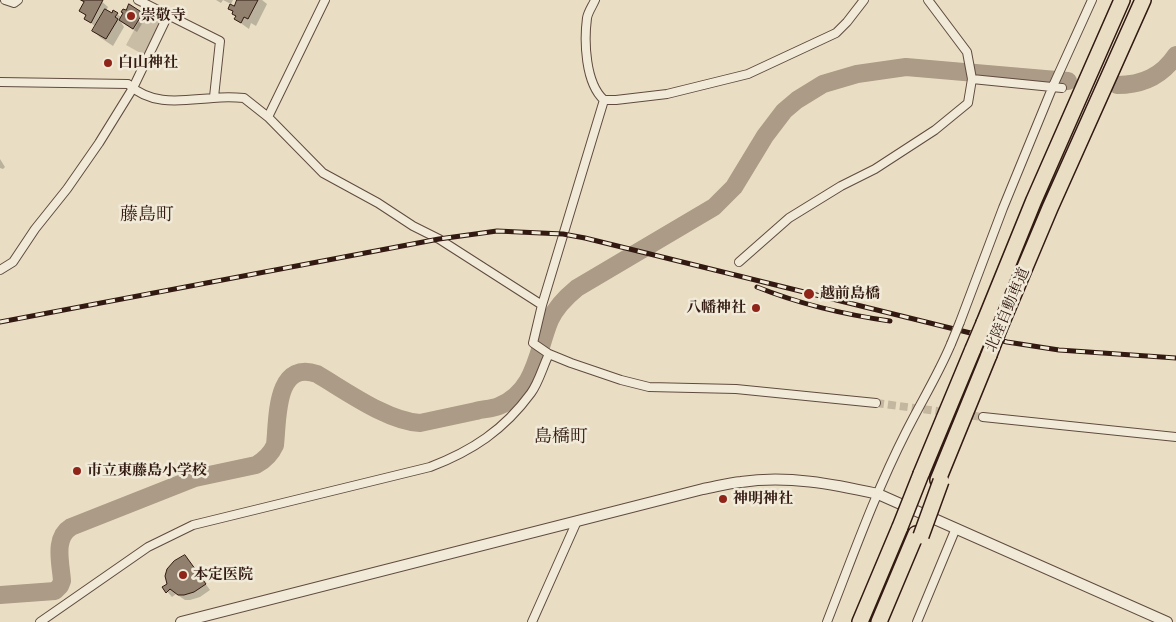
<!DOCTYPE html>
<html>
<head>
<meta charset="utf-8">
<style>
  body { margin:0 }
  canvas { display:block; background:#e9dec3 }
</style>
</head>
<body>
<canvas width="1176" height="622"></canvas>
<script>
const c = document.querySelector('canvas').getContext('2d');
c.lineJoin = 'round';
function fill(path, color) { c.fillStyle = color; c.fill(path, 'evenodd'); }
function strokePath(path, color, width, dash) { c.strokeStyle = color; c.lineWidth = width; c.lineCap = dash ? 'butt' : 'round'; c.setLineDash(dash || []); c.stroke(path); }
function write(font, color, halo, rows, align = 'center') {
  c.font = font + ' "Old Standard TT","Noto Serif JP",serif'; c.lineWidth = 5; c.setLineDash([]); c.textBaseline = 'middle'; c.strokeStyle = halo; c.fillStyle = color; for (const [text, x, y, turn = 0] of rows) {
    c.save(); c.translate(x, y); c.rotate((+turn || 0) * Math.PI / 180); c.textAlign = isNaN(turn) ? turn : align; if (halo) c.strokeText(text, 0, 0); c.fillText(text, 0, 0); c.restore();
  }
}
fill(new Path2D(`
  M144,12L161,21L144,55L126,45Z`), '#cabda5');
fill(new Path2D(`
  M80,0H100L108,7L106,11L112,14H117L122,18L142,14L146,17L137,32L121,22L124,27L113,46L101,38L93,31L96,27L86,19V16L81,11L85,3Z
  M216,0H233L231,4L223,0L221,3Z
  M238,0H262L267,4L256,26L251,23L249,29L235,19L237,17L230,8L234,7Z
  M0,159L5,167L3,169L0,168Z
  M190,562L210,590L200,597L190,600H185L176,594L172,597L164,588Z`), '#0003');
strokePath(new Path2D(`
  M1117,85C1143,85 1162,76 1176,55
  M0,595L55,591L60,586L62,581C61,564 53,538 71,527L195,478L256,465C265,460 271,454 275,445C278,418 275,360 317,374C346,391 387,421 420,423C439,419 457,415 476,411C483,409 492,409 499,406C536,391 537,351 550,320C556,307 566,297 577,288L714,207L734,187L765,136L784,111L797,100L823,84L857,74L906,67L1068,81`), '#ab9b87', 18);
const building = new Path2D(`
  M81,0H103L91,23L84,19L86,15L79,11L84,2Z
  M237,0H258L248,19L244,17L241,23L234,19L236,16L232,14L233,11L228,9L230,4L234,6Z
  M129,4L143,13L133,29L119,20L123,13L121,12L123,9L126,10Z
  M105,9L112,13L113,10L118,13L115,17L118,19L106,39L92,31Z
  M185,555L206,584L194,592L184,595H178L170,589L166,593L162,587L167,584L165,576L167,569L174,561Z`);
fill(building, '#91806e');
strokePath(building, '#321a12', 1);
strokePath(new Path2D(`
  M876,403L983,417`), '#c4b7a0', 8, [8, 4]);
const minor = new Path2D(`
  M5,0L14,3L18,0
  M138,0L220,41L214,97
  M595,0C593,5 588,12 587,18C584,41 585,83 604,100H616L667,94L748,74L836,33L847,22L864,0
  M928,0L967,52L972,79L1062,88
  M0,82L128,84C153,107 183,100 213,98C223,97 234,97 244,98L268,117L323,173L378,203L413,226L439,239L542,305
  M604,100L542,305L533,343L549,354L571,363L621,380L649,387L736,389L876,403
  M268,117L325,0
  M739,262L789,218L841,186L875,169L935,130L968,103L972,79
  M0,270L13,262L35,229L67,189L99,143L133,88L168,15
  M960,322L1003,208L1053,86L1092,0
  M983,417L1176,437
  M40,622L148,547L193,525L430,467C472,451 504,430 531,393C539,382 543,366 549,354
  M532,622L577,521
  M827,622C852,558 875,493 906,432C921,402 938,375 951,344
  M917,622L956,528`);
const tertiary = new Path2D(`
  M181,622L703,489C715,487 728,483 741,482C787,475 833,484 878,494L1167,622`);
const motorway = new Path2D(`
  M984,323L1034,200L1122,0
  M999,329L1050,208L1143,0
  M921,474L973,349
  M938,480L989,355
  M860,622L900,527
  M879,622L916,534`);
strokePath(minor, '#604b3e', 10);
strokePath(tertiary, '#604b3e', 12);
strokePath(motorway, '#321a12', 18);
strokePath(minor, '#f1ead8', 8);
strokePath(tertiary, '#f1ead8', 10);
strokePath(motorway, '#e9dec3', 15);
const rail = new Path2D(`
  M757,287C797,303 847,315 890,321
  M0,322L439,239L497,231L563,234L585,238L1007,342L1059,350L1176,358`);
strokePath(rail, '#321a12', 5);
strokePath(rail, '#f1ead8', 3, [9]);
const minorBridge = new Path2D(`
  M951,344L960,322`);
const motorwayBridge = new Path2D(`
  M973,349L984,323
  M989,355L999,329
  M900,527L921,474
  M921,536L941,481`);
strokePath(minorBridge, '#604b3e', 10, []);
strokePath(motorwayBridge, '#321a12', 18, []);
strokePath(minorBridge, '#f1ead8', 8);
strokePath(motorwayBridge, '#e9dec3', 15);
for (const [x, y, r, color] of [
  [131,16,5,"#8f2418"],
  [108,63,5,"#8f2418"],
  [809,294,6,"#8f2418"],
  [756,308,5,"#8f2418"],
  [77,471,5,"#8f2418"],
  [723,499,5,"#8f2418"],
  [183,575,5,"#8f2418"]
]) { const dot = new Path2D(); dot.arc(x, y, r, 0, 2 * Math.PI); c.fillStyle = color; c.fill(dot); strokePath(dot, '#f1ead8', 2); }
write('bold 15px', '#321a12', '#f1ead8', [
  ["崇敬寺",141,16],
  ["白山神社",118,63],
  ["越前島橋",820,294],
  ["八幡神社",746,308,"right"],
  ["市立東藤島小学校",87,471],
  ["神明神社",733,499],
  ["本定医院",193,575]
], 'left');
write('15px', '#321a12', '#f1ead8', [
  ["北陸自動車道",1008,310,-67]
]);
write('18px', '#321a12', '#f1ead8', [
  ["藤島町",147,215],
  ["島橋町",561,437]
]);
</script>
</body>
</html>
